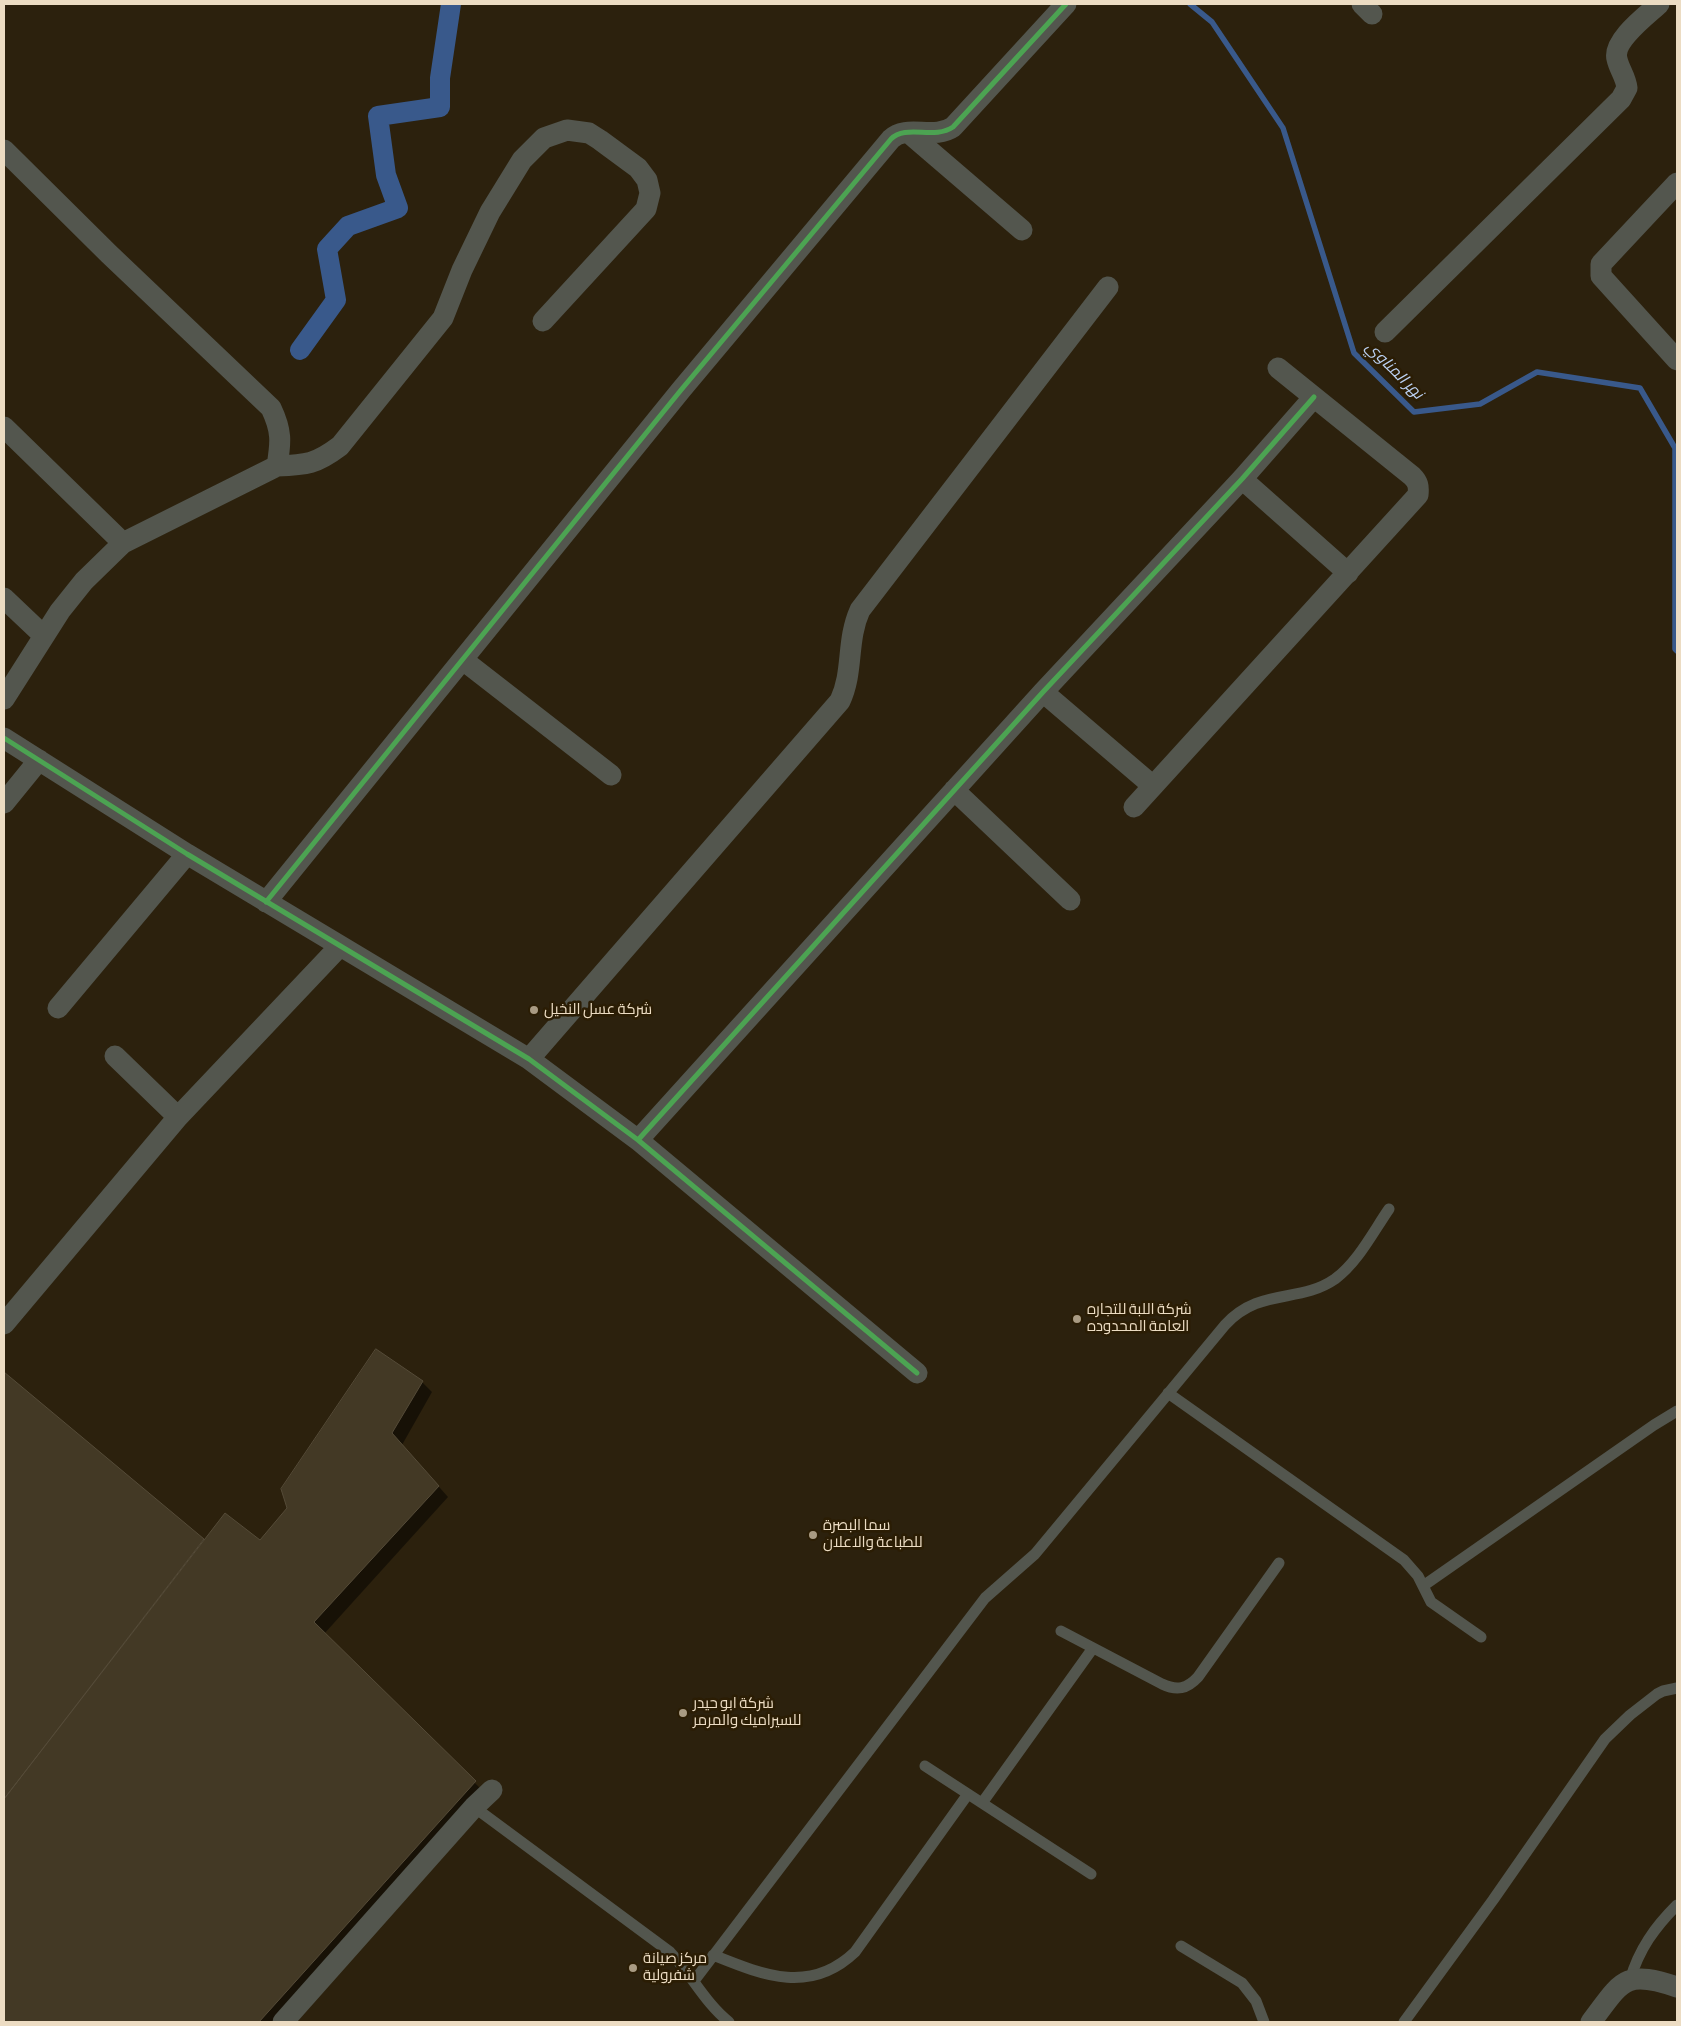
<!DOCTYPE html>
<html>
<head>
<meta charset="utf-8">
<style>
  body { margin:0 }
  #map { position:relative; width:1681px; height:2026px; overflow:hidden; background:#2c210d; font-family:"Sofia Sans Condensed",sans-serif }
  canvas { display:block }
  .frame { position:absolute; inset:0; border:5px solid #ecdcc3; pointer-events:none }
</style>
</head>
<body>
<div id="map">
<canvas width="1681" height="2026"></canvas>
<div class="frame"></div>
</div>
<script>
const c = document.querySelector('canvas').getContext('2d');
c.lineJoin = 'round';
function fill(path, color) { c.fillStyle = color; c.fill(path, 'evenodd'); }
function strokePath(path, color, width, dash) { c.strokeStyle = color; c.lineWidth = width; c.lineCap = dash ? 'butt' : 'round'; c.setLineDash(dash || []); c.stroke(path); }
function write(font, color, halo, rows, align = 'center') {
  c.font = font + ' "Sofia Sans Condensed",Cairo,sans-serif'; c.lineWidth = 5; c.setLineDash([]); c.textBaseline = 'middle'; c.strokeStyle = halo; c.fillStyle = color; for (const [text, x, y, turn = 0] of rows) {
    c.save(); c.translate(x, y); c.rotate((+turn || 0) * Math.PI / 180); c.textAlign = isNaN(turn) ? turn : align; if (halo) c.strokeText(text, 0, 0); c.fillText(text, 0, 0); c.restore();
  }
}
fill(new Path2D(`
  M4,1373L205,1541L260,1542L422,1382L432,1392L402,1445L448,1497L324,1634L485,1793L278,2022H4Z`), '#0007');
strokePath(new Path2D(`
  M1190,4L1212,22L1283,128L1354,353L1414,412L1480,404L1537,372L1640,388L1675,448V649L1677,651`), '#39598b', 5.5);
strokePath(new Path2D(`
  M300,350L336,300L327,249L348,226L398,208L386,175L378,116L440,107V78L451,4`), '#39598b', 20);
const building = new Path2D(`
  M376,1349L423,1381L392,1433L439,1486L314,1622L476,1781L259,2022H4V1799L225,1513L260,1540L287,1508L281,1489Z
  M4,1372L204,1539L4,1799Z`);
fill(building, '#433925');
strokePath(building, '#554b38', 1);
strokePath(new Path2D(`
  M1168,1393L1404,1560L1418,1576L1431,1602L1481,1637
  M1423,1586L1654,1425L1677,1411
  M1061,1631L1162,1684C1177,1691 1187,1689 1198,1677L1279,1563
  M925,1766L1091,1874
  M982,1803L1093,1648
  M474,1807L670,1952C691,1974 705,2003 729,2022
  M1181,1946L1242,1983L1256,2001L1264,2022
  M713,1955C763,1975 810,1995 855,1952L968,1794
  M1630,1980C1639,1949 1655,1927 1677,1905
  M694,1981L985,1598L1035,1554L1225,1325C1260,1287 1299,1304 1335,1279C1358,1262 1373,1232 1389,1209
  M1404,2022L1493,1900L1605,1739L1630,1715L1657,1694L1663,1691L1677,1688`), '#53564e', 11);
strokePath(new Path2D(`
  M1362,4L1372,14
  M909,133L1022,230
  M4,150L109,254L271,408C282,431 281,442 277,466L123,543L84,581L60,611L4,699
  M1677,183L1601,264V276L1677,360
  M1385,332L1621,99L1627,88C1626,77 1619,69 1617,59C1612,41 1647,15 1659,4
  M4,427L123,543
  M277,466C307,465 316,464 340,446L443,318L462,270L490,212L522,160L544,138L567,130L589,133L600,140L638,168L647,180L650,193L646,209L543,321
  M1242,479L1348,573
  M4,598L44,636
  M463,660L611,775
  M1043,692L1153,786
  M4,738L187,854L529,1059L638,1140L917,1373
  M954,790L1070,900
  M4,803L39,760
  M1134,807L1418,495C1419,486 1418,482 1412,476L1278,368
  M266,902L681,390L891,139C906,124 934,140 953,127L1066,4
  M58,1008L187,854
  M115,1056L178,1117
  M529,1059L840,701C854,671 846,641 860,610L1108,287
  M638,1140L1043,692L1242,479L1314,397
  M4,1324L178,1117L340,946
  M283,2022L474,1807L492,1790
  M1591,2022C1622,1981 1624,1969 1677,1987`), '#53564e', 21);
strokePath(new Path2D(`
  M4,738L187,854L529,1059L638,1140L917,1373
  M266,902L681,390L891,139C906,124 934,140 953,127L1066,4
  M638,1140L1043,692L1242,479L1314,397`), '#4ca352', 5);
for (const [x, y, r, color] of [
  [534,1010,5,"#a99b83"],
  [1077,1319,5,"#a99b83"],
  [813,1535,5,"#a99b83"],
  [683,1713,5,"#a99b83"],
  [633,1968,5,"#a99b83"]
]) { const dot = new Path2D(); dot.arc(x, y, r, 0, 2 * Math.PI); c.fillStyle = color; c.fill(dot); strokePath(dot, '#2b1d04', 2); }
write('15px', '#ecdcc3', '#2b1d04', [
  ["شركة عسل النخيل",544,1010],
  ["شركة اللبة للتجاره",1087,1310],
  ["العامة المحدوده",1087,1327],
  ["سما البصرة",823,1526],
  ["للطباعة والاعلان",823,1543],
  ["شركة ابو حيدر",693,1704],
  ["للسيراميك والمرمر",693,1721],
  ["مركز صيانة",643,1959],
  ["شفرولية",643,1976]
], 'left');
write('italic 16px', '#bad0f2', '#2b1d04', [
  ["نهر المناوي",1394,371,45]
]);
</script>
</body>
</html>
